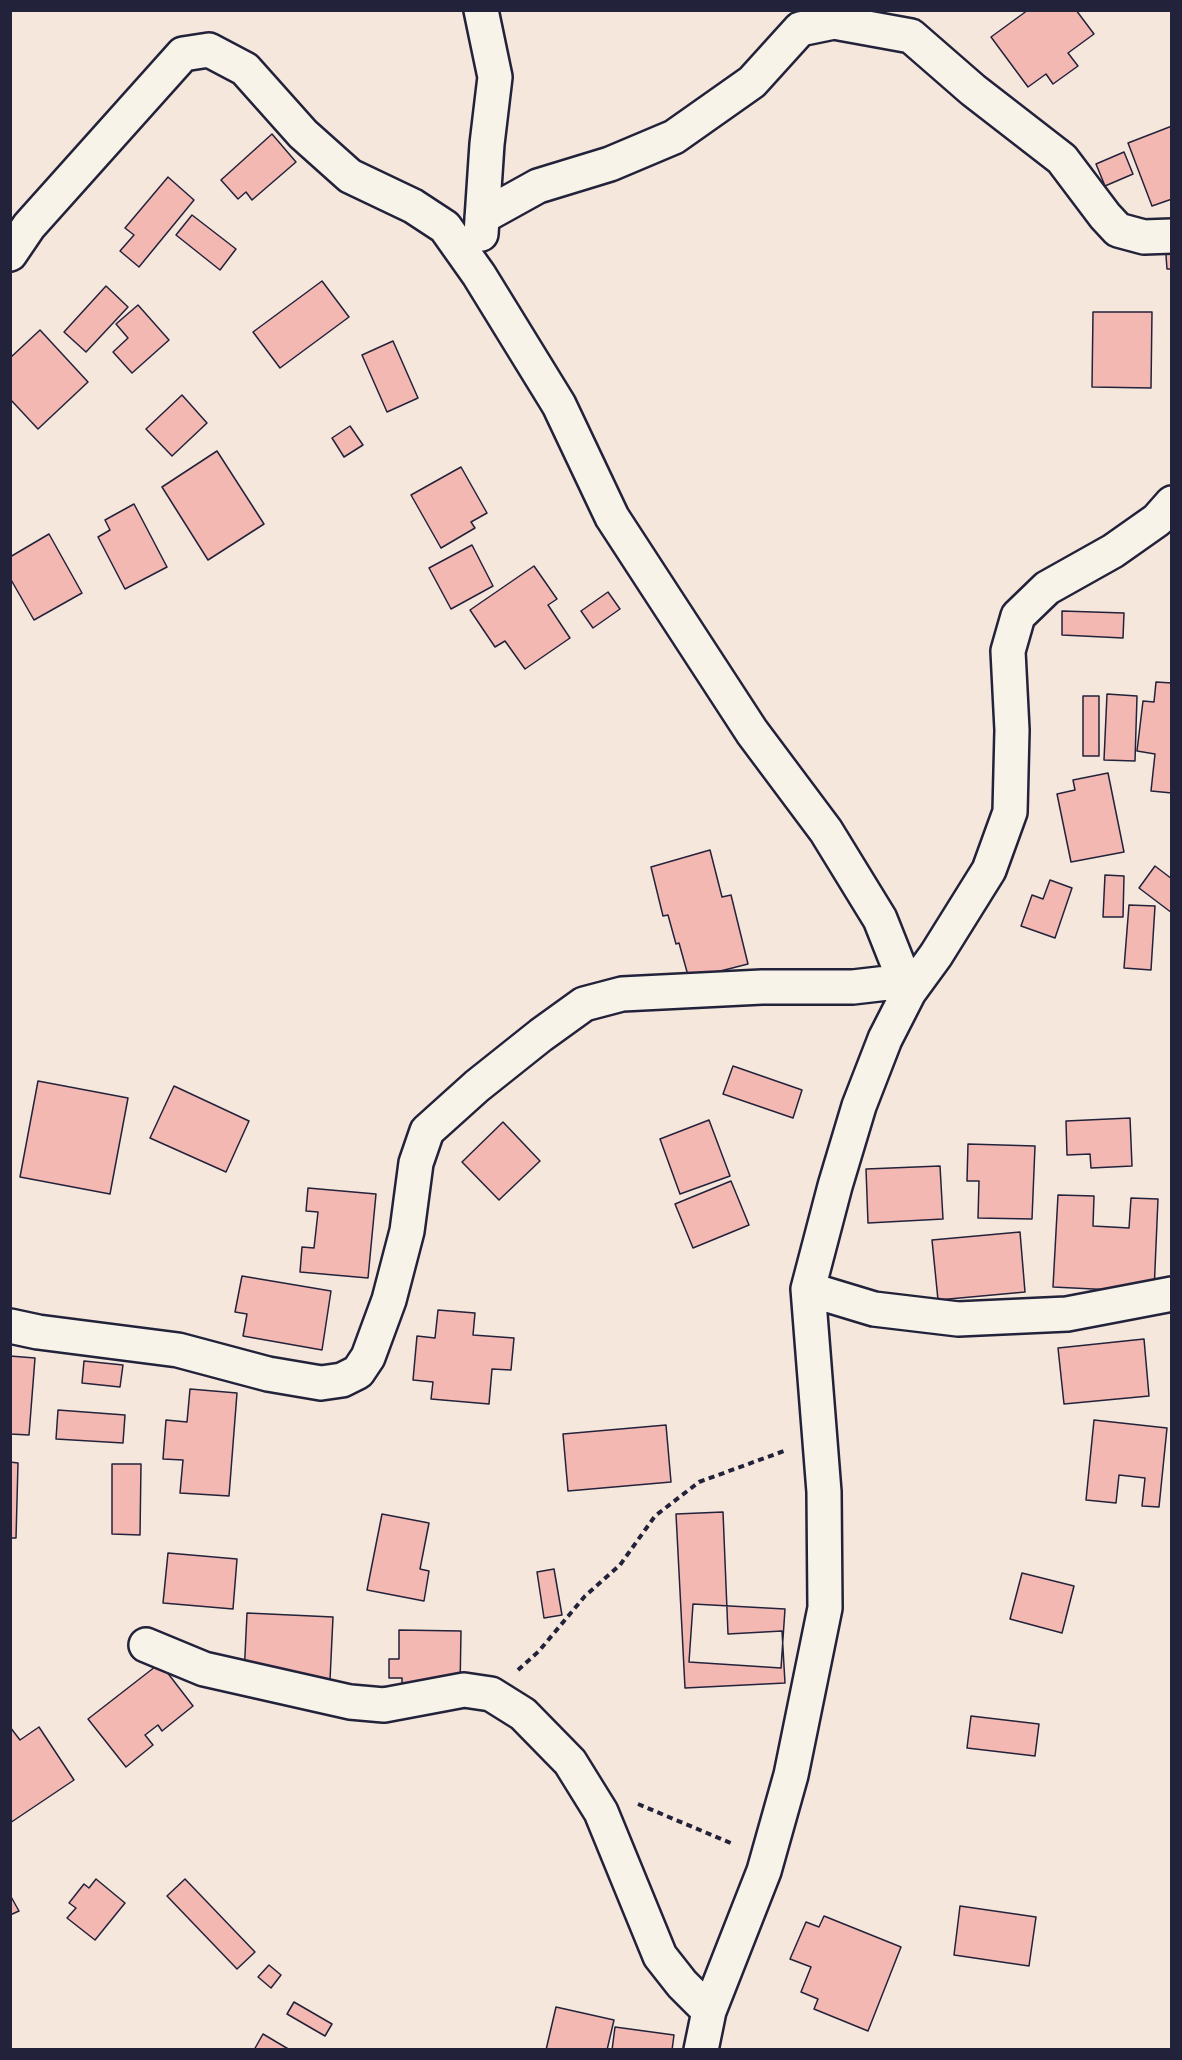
<!DOCTYPE html>
<html>
<head>
<meta charset="utf-8">
<style>
  body { margin:0 }
  #map { position:relative; width:1182px; height:2060px; overflow:hidden; background:#f6e7dd; font-family:Mali,sans-serif }
  canvas { display:block }
  .frame { position:absolute; inset:0; border:12px solid #22223b; pointer-events:none }
</style>
</head>
<body>
<div id="map">
<canvas width="1182" height="2060"></canvas>
<div class="frame"></div>
</div>
<script>
const c = document.querySelector('canvas').getContext('2d');
c.lineJoin = 'round';
function fill(path, color) { c.fillStyle = color; c.fill(path, 'evenodd'); }
function strokePath(path, color, width, dash) { c.strokeStyle = color; c.lineWidth = width; c.lineCap = dash ? 'butt' : 'round'; c.setLineDash(dash || []); c.stroke(path); }
const building = new Path2D(`
  M1028,10H1076L1094,34L1068,53L1078,66L1053,84L1046,74L1028,87L991,37Z
  M1172,126V199L1152,206L1128,143Z
  M272,134L296,162L252,200L246,192L238,199L221,180Z
  M1124,152L1133,174L1105,186L1096,164Z
  M168,177L194,200L139,267L120,251L134,235L125,228Z
  M192,215L236,249L220,270L176,235Z
  M1165,242H1172V278L1171,269H1167Z
  M322,281L349,317L280,368L253,332Z
  M106,286L128,307L86,352L64,332Z
  M138,305L169,340L132,373L113,352L128,338L116,324Z
  M1093,312H1152L1151,388L1092,387Z
  M40,330L88,382L38,429L10,399V358Z
  M393,341L418,398L387,412L362,355Z
  M182,395L207,423L172,456L146,429Z
  M350,426L363,445L344,457L332,438Z
  M217,451L264,524L208,560L162,487Z
  M461,467L487,513L471,522L475,528L441,548L411,495Z
  M134,504L167,567L125,589L98,537L110,530L105,520Z
  M49,534L82,593L34,620L10,578V557Z
  M472,545L493,586L451,609L429,568Z
  M534,566L557,599L548,605L570,638L525,669L505,641L495,647L470,610Z
  M608,592L620,609L593,628L581,611Z
  M1062,611L1124,613L1123,638L1062,635Z
  M1156,682L1172,683V793L1151,791L1155,754L1137,751L1143,701L1154,702Z
  M1107,694L1137,696L1135,761L1104,760Z
  M1083,696H1099V756H1083Z
  M1108,773L1124,852L1071,862L1057,794L1075,790L1073,780Z
  M710,850L722,897L731,895L748,964L689,979L679,943L676,944L668,915L663,916L651,867Z
  M1155,866L1172,879V913L1139,888Z
  M1105,875L1124,876L1123,917H1103Z
  M1050,880L1072,888L1055,938L1021,926L1032,895L1043,899Z
  M1129,905L1155,906L1151,970L1124,968Z
  M733,1066L802,1090L793,1118L723,1094Z
  M38,1081L128,1098L110,1194L20,1177Z
  M174,1086L249,1121L226,1172L150,1138Z
  M1130,1118L1132,1166L1091,1168L1090,1154L1067,1155L1066,1121Z
  M709,1120L730,1176L680,1194L660,1139Z
  M503,1122L540,1161L499,1200L462,1162Z
  M968,1144L1035,1146L1032,1219L978,1218L979,1181H967Z
  M940,1166L943,1219L868,1223L866,1169Z
  M731,1181L749,1225L693,1248L675,1204Z
  M308,1188L376,1194L368,1278L300,1272L302,1247L314,1248L318,1212L306,1211Z
  M1058,1195L1094,1196L1093,1226L1129,1228L1131,1198L1158,1199L1154,1292L1053,1287Z
  M1020,1232L1025,1292L938,1300L932,1240Z
  M242,1276L331,1291L322,1350L243,1336L247,1314L235,1312Z
  M438,1310L475,1313L473,1335L514,1338L511,1370L492,1369L489,1404L431,1399L433,1382L413,1380L417,1336L435,1338Z
  M1144,1339L1149,1396L1064,1404L1058,1348Z
  M10,1356L35,1358L29,1435L10,1434Z
  M84,1361L123,1365L120,1387L82,1383Z
  M190,1389L237,1393L229,1496L180,1493L183,1460L163,1459L166,1420L187,1422Z
  M58,1410L125,1415L123,1443L56,1439Z
  M1094,1420L1167,1428L1159,1507L1142,1506L1145,1478L1119,1475L1116,1503L1086,1500Z
  M666,1425L671,1482L568,1491L563,1434Z
  M10,1462L18,1463L16,1538H10Z
  M112,1464H141L140,1535L112,1534Z
  M723,1512L728,1634L782,1631L785,1683L685,1688L676,1514Z
  M382,1514L429,1523L420,1569L429,1571L424,1601L367,1590Z
  M168,1553L237,1559L233,1609L163,1603Z
  M554,1569L562,1615L544,1618L537,1572Z
  M1022,1573L1074,1586L1062,1633L1010,1619Z
  M693,1604L785,1609L781,1668L689,1662Z
  M247,1613L333,1617L330,1680L244,1676Z
  M399,1630L461,1631L460,1689L402,1688V1678H389V1659H399Z
  M160,1663L193,1706L162,1731L158,1725L145,1735L153,1745L126,1767L88,1719Z
  M971,1716L1039,1724L1035,1756L967,1748Z
  M10,1727L20,1740L39,1727L74,1780L10,1823Z
  M96,1879L125,1903L95,1940L67,1918L76,1908L69,1903L84,1884L89,1888Z
  M185,1879L255,1952L237,1969L167,1896Z
  M10,1895L19,1911L10,1915Z
  M960,1906L1036,1917L1029,1966L954,1955Z
  M824,1916L901,1947L868,2031L814,2009L818,1999L801,1992L811,1967L790,1959L806,1922L819,1927Z
  M269,1965L281,1975L271,1988L258,1977Z
  M294,2002L332,2024L325,2036L287,2014Z
  M556,2007L614,2020L607,2050H546Z
  M615,2027L674,2035L672,2050H612Z
  M263,2034L290,2050H254Z`);
fill(building, '#f4b8b3');
strokePath(building, '#22223b', 1.5);
const minor = new Path2D(`
  M481,10L495,77L487,144L481,234
  M482,217L538,186L610,164L674,137L752,82L800,29L834,22L911,36L973,90L1062,159L1105,216L1118,230L1144,237L1172,236
  M10,254L29,226L183,54L209,50L245,69L303,134L350,176L413,206L445,227L479,275L559,405L612,517L752,732L826,831L880,919L909,992
  M808,1289L874,1309L958,1319L1067,1314L1172,1294
  M10,1326L38,1332L178,1350L268,1374L321,1383L342,1380L358,1372L368,1357L389,1300L407,1231L416,1163L427,1131L477,1086L541,1035L584,1004L622,994L762,987H853L905,981
  M146,1645L204,1669L350,1702L384,1705L464,1690L491,1694L523,1714L570,1762L601,1812L660,1956L682,1984L709,2011
  M701,2050L709,2011L764,1871L791,1775L825,1608L824,1492L808,1289L835,1186L859,1106L885,1039L909,992L936,955L989,870L1010,812L1012,730L1008,651L1018,616L1047,588L1113,551L1157,520L1172,503`);
strokePath(minor, '#22223b', 38);
strokePath(new Path2D(`
  M518,1670L539,1651L585,1596L620,1565L655,1516L699,1482L784,1451
  M638,1804L733,1844`), '#22223b', 4, [6, 4.5]);
strokePath(minor, '#f7f3e8', 33);
</script>
</body>
</html>
